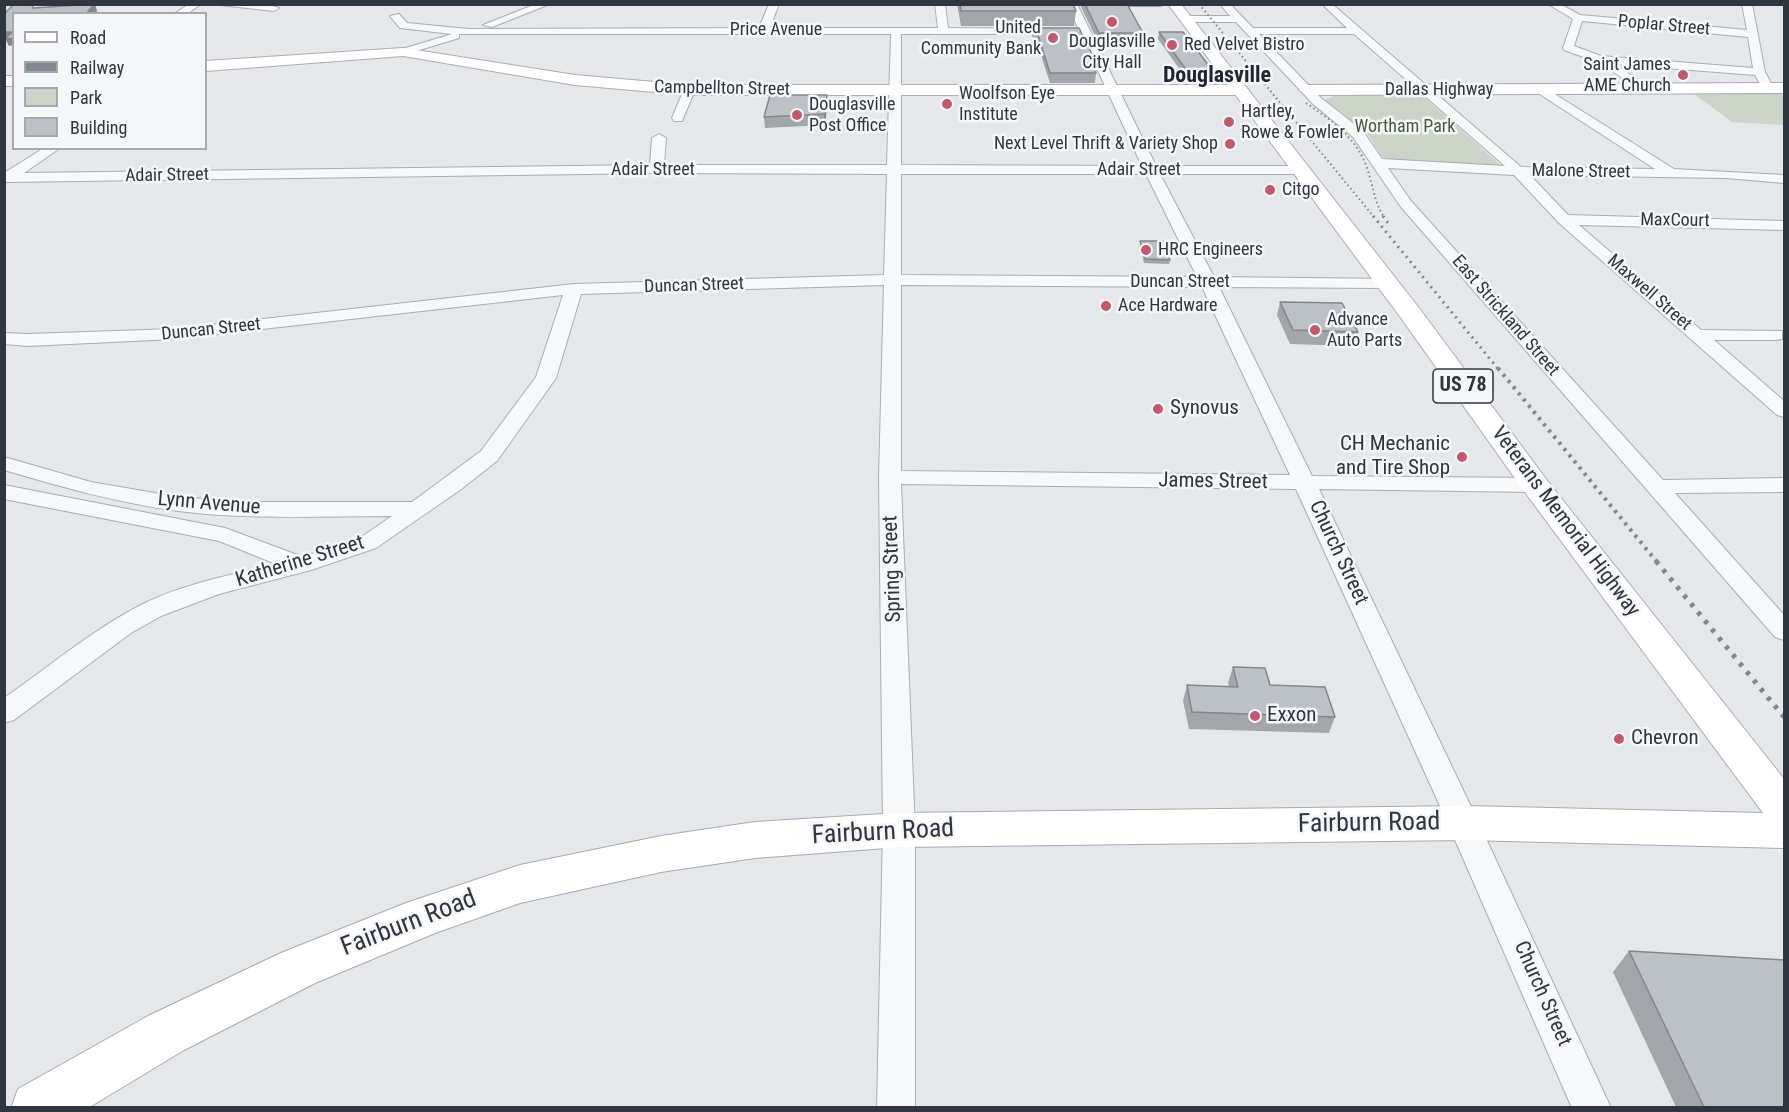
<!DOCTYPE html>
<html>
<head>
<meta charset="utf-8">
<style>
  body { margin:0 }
  #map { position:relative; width:1789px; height:1112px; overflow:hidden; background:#e5e7eb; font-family:"Roboto Condensed",sans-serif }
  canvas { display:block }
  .frame { position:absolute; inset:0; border:6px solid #2e3641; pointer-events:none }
  .legend { position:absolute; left:12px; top:12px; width:195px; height:138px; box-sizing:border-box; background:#f4f6f8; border:2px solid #a5a9af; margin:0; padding:8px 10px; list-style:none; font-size:18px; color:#2e3641 }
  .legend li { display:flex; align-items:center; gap:12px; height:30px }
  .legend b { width:30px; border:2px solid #a5a9af }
</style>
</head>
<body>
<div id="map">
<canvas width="1789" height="1112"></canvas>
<div class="frame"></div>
<ul class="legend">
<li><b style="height:8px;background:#fff"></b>Road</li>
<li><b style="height:8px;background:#808893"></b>Railway</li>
<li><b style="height:16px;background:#cbd4c7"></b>Park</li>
<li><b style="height:16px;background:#bcc1c7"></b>Building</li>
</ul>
</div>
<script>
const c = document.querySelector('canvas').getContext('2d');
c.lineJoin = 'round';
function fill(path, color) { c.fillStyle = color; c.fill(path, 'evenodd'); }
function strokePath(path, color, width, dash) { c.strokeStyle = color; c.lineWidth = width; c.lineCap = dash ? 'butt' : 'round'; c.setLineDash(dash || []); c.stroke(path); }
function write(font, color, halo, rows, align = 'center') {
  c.font = font + ' "Roboto Condensed",sans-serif'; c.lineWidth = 5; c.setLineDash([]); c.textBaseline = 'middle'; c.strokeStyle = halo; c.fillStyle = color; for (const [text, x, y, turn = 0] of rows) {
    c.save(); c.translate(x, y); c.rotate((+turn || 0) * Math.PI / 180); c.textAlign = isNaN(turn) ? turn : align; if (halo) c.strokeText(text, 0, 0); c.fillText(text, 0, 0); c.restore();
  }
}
fill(new Path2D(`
  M1418,92L1505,169L1393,160L1382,157L1367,133L1325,100L1336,95Z
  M1694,94H1784V125L1732,122Z`), '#cbd4c7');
const street = new Path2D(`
  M189,4H201L187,14H174Z
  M211,4H265L279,8L274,11Z
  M536,4H550L492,27L483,25Z
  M769,4H779L770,28H938L935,4H945L948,28L1069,29V33L1065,34H901V165L1142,166L1067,4H1077L1156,166H1302L1309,170L1302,174H1160L1214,277L1393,279L1395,283L1393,287L1387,288L1219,287L1312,476L1535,478L1543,480L1546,485L1543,490L1535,492L1319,489L1476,817L1611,1108H1572L1445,817L1296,489L901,484L915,830V1108H877L883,830L879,477L884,285L581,294L556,378L497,461L460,490L376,548L311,570L219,594L161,616L131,633L14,720L4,723V698C49,667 92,630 141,605C182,584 231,575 276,564L219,541L4,499V485L225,528L303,557L360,538L392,516C321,516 248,520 178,511C118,503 62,487 4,470V457L91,482L178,497L248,502H412L481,451L536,377L563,295L174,339L28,346L4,344V333L28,334L174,329L574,284L884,275L887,174L657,173L7,182H4V173L44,148H60L24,173L650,165L652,138L659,134L666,138L664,165H887L891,34H459V38L403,55L398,52L399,50L452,34L400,28L390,16L399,14L407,23L468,29L759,28ZM901,174H1146L1197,277L901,275ZM901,285L1202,287L1290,475L901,471Z
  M1220,4H1230L1253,28H1347L1322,4H1332L1521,167L1655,169L1538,93L1536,90L1542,86L1674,169L1784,175V183L1726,178L1530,175L1568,215L1784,221V230L1579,225L1701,330L1782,331V339L1776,340H1714L1784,401V417L1777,415L1559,223L1514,175L1388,168L1411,201L1663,480L1784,478V492L1675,493L1784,615V640L1775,637L1401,207L1353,137L1313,104L1236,22H1185L1180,19L1185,16H1230ZM1259,34H1354L1505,166L1382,159L1363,131L1321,98Z
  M1548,4H1560L1580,15L1747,30L1742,4H1752L1765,72L1772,85L1762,87L1755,75L1614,64L1649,87L1639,89L1598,62L1564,50L1563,48L1573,19ZM1582,21L1748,37L1753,68L1601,56L1574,46Z
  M685,87L695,90L682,121H674L672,118Z`);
const secondary = new Path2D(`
  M403,48L575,75L689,85H1241L1249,90L1241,95H689L575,85L403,56L206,71V61Z
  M4,76H14V86H4Z`);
const primary = new Path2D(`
  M1168,4H1181L1419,308L1546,479L1784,779V848L1466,840L899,847L755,858L661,872L520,903L435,933L315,983L184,1050L88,1108H11L18,1089L148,1016L281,953L406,903L520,865L661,836L755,822L899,813L1466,806L1763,813L1524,491L1401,318Z
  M1784,83V93L1307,95L1299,90L1307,85Z`);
strokePath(street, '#aaaeb5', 2);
strokePath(secondary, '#aaaeb5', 2);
strokePath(primary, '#a5acb5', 2);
fill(street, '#f7f8f9');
fill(secondary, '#fff');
fill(primary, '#fff');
strokePath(new Path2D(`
  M1199,4L1374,217
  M1306,103C1331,120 1357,138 1367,168C1373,185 1374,202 1384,217`), '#808893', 2, [1.5, 3]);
strokePath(new Path2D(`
  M1373,216L1499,370
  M1383,216L1388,223`), '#808893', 3, [2, 4.5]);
strokePath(new Path2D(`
  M1498,368L1657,562`), '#808893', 4, [3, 5]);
strokePath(new Path2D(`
  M1656,561L1784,717`), '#808893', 5, [4, 7]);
fill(new Path2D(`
  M957,4H1073L1076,11L1074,26H961Z
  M1081,4H1162V7H1128L1143,33L1142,41L1098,42L1081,7Z
  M1032,28L1093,56L1092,63L1096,73L1095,83H1050L1036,40L1032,36Z
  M1159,32L1213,71L1212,78H1186L1158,39Z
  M827,105L825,125L765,128L764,117Z
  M1140,241L1170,260L1169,264L1144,263L1140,245Z
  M1280,302L1358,332L1354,346L1290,344L1277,315Z
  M1233,667L1335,717L1329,733L1189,729L1183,701L1187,685L1229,687L1228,683Z
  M1629,951L1785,1107H1676L1613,972Z`), '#a2a6ab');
fill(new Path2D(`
  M95,4L97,11L95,14H86Z
  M4,32H13L14,45L9,46L6,40H4Z
  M827,95V105L825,125L824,114Z`), '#84878b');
const building = new Path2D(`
  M14,4H32L33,8L94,4L86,14H14V38L5,39L13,32H4V14Z
  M960,4H1073L1076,11H961Z
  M1085,4H1127L1143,33H1099Z
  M1032,28H1079L1093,56H1089L1096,73H1050L1037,32Z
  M1159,32H1183L1213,71H1187Z
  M770,95H827L824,114L764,117Z
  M1140,241H1164L1170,260L1145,259Z
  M1280,302L1342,303L1358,332L1293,330Z
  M1233,667L1265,668L1270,685L1325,687L1335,717L1192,712L1187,685L1238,687Z
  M1629,951L1785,960V1107H1704Z`);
fill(building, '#bcc1c7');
strokePath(building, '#84878b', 1.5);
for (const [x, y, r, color] of [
  [1112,22,6,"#c05a6e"],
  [1053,38,6,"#c05a6e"],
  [1172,45,6,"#c05a6e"],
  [1683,75,6,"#c05a6e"],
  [947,104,6,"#c05a6e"],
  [797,115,6,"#c05a6e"],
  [1229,122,6,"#c05a6e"],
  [1230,144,6,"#c05a6e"],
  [1270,190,6,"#c05a6e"],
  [1146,250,6,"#c05a6e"],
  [1106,306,6,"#c05a6e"],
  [1315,330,6,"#c05a6e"],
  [1158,409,6,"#c05a6e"],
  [1462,457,6,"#c05a6e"],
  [1255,716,6,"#c05a6e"],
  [1619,739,6,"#c05a6e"]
]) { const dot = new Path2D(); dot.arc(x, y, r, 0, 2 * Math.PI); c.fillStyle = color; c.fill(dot); strokePath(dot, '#f4f6f8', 2); }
write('18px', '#2e3641', '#f4f6f8', [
  ["Poplar Street",1664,26,5],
  ["Price Avenue",776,30],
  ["Campbellton Street",722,89,1],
  ["Dallas Highway",1439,90],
  ["Adair Street",653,170],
  ["Adair Street",1139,170],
  ["Malone Street",1581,172,1],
  ["Adair Street",167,176,-1],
  ["MaxCourt",1675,221,1],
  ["Duncan Street",1180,282],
  ["Duncan Street",694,286,-2],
  ["Maxwell Street",1649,293,41],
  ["East Strickland Street",1505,316,49],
  ["Duncan Street",211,330,-6]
]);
write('18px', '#2e3641', '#f4f6f8', [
  ["United",1041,28,"right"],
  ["Community Bank",1041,49,"right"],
  ["Douglasville",1112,42,"center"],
  ["City Hall",1112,63,"center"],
  ["Red Velvet Bistro",1184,45],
  ["Saint James",1671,65,"right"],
  ["AME Church",1671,86,"right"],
  ["Woolfson Eye",959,94],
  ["Institute",959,115],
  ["Douglasville",809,105],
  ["Post Office",809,126],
  ["Hartley,",1241,112],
  ["Rowe & Fowler",1241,133],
  ["Next Level Thrift & Variety Shop",1218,144,"right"],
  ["Citgo",1282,190],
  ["HRC Engineers",1158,250],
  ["Ace Hardware",1118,306],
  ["Advance",1327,320],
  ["Auto Parts",1327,341]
], 'left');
write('18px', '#445c3d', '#f4f6f8', [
  ["Wortham Park",1405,127]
]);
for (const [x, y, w] of [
  [1463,386,60]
]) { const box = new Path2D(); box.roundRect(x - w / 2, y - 17, w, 34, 4.5); c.fillStyle = '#f4f6f8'; c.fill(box); strokePath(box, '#2e3641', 1.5); }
write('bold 20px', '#2e3641', null, [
  ["US 78",1463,386]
]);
write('21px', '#2e3641', '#f4f6f8', [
  ["Synovus",1170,409],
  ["CH Mechanic",1450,445,"right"],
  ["and Tire Shop",1450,469,"right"],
  ["Exxon",1267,716],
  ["Chevron",1631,739]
], 'left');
write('21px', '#2e3641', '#f4f6f8', [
  ["James Street",1213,482,1],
  ["Lynn Avenue",209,504,5],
  ["Veterans Memorial Highway",1565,522,53],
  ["Church Street",1338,553,65],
  ["Katherine Street",300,562,-17],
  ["Spring Street",893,569,-92],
  ["Church Street",1542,994,66]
]);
write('bold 22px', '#202733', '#f4f6f8', [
  ["Douglasville",1217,76]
]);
write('26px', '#2e3641', '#f4f6f8', [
  ["Fairburn Road",1369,824,-1],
  ["Fairburn Road",883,833,-3],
  ["Fairburn Road",409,924,-21]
]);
</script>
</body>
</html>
